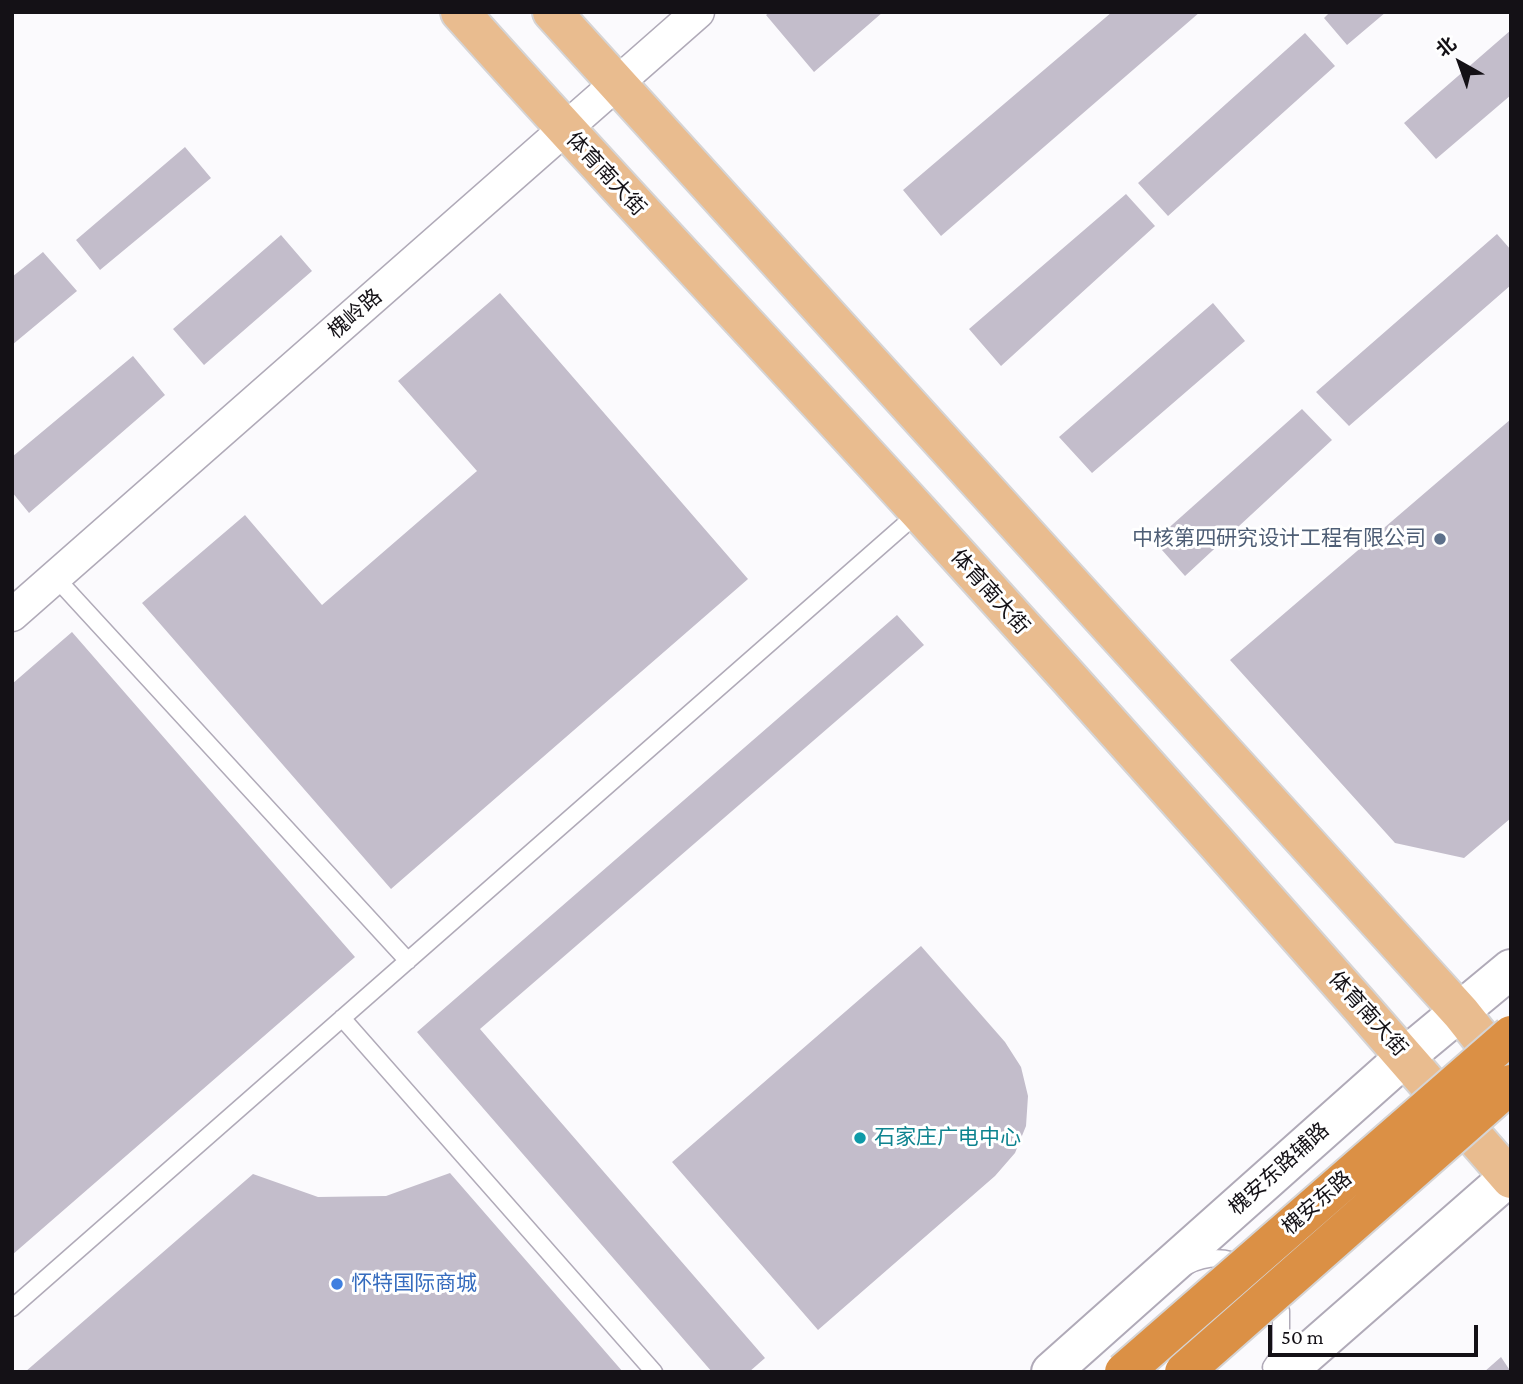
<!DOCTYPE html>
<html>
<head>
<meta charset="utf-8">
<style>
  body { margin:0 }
  #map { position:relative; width:1523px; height:1384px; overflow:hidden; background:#fbfafd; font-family:"Crimson Pro","Noto Sans SC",serif }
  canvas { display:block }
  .frame { position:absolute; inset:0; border:14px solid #141116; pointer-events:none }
  .north { position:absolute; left:1425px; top:28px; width:70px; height:70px; -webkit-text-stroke:5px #fff; paint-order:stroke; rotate:320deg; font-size:19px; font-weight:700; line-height:28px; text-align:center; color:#141116 }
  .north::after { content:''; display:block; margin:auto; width:24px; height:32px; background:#141116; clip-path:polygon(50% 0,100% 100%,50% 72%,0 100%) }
  .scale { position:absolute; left:1268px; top:1325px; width:210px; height:32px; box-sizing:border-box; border:4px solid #141116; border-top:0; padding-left:9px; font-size:21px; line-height:24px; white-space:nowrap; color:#141116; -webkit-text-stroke:5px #fff; paint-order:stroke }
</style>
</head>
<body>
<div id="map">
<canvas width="1523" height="1384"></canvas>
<div class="frame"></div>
<div class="north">北</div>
<div class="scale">50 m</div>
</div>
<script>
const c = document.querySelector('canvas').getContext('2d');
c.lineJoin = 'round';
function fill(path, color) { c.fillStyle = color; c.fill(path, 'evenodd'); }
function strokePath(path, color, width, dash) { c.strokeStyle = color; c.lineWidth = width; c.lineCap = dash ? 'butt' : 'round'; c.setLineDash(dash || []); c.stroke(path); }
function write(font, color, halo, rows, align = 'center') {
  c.font = font + ' "Crimson Pro","Noto Sans SC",serif'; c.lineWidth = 6; c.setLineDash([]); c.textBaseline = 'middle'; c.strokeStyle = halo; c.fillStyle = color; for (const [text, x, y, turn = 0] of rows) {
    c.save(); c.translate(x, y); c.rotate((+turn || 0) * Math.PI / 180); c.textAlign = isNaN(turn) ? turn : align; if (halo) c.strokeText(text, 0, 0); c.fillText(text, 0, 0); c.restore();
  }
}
fill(new Path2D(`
  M770,12H883L814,72L766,15Z
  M1112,12H1200L941,236L903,190Z
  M1330,12H1386L1347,45L1324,18Z
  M1511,30V95L1436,159L1404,123Z
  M1305,33L1335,66L1168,216L1138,183Z
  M185,147L211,178L100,270L76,240Z
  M1126,194L1155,226L1001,366L969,329Z
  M1497,234L1511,250V285L1349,426L1316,392Z
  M281,235L312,271L204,365L173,329Z
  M43,252L77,291L12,345V277Z
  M500,293L748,579L391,889L142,603L245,515L322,605L477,471L398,381Z
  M1213,303L1245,341L1092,473L1059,437Z
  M133,356L165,395L29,513L12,492V457Z
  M1302,409L1332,440L1185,576L1154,541Z
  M1511,419V818L1464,858L1395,843L1230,660Z
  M897,615L924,645L480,1029L765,1358L749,1372H712L417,1032Z
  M72,632L355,957L12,1255V684Z
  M921,946L1005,1042L1021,1067L1028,1096L1026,1126L1015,1153L995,1176L818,1330L672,1162Z
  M450,1173L623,1372H25L253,1174L318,1197L386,1196Z
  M1501,1357L1511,1372H1484Z`), '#c3bdcb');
const lane = new Path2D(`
  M55,577L408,961
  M342,1018L654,1372
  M1187,1266C1207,1256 1226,1255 1245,1266
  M12,1308L919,512
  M1271,1367L1281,1352V1311L1272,1293`);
const street = new Path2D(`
  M12,615L698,12`);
const secondary = new Path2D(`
  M1051,1372L1406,1056L1511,969
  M1286,1372L1511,1175`);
const primary = new Path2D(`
  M460,12C611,181 767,345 919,512C1119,732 1316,954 1511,1179
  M552,12L1461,1013L1511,1076`);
strokePath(lane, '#b0aab8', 19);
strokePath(street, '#b0aab8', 35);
strokePath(secondary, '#b0aab8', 42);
strokePath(primary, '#d5d4d5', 42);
strokePath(lane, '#fff', 16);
strokePath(street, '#fff', 32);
strokePath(secondary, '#fff', 38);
strokePath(primary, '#e9bc8f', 38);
const highwayBridge = new Path2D(`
  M1124,1372L1511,1035
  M1184,1372L1511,1084`);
strokePath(highwayBridge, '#d5d4d5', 42, []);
strokePath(highwayBridge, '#db9045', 38);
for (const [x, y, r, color] of [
  [1440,539,7,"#5c6f8a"],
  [860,1138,7,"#0f9aa8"],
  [337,1284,7,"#3f7fe0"]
]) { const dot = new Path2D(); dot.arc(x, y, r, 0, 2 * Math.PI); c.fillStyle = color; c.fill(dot); strokePath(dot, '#fff', 2.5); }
write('21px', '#141116', '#fff', [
  ["体育南大街",606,174,47],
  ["槐岭路",355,314,-41],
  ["体育南大街",990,592,48],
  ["体育南大街",1368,1014,48],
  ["槐安东路辅路",1279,1169,-42],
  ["槐安东路",1317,1203,-41]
]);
write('21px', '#4e5e75', '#fff', [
  ["中核第四研究设计工程有限公司",1426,539]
], 'right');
write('21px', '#0d838f', '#fff', [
  ["石家庄广电中心",874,1138]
], 'left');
write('21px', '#366cbe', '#fff', [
  ["怀特国际商城",351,1284]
], 'left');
</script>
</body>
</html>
